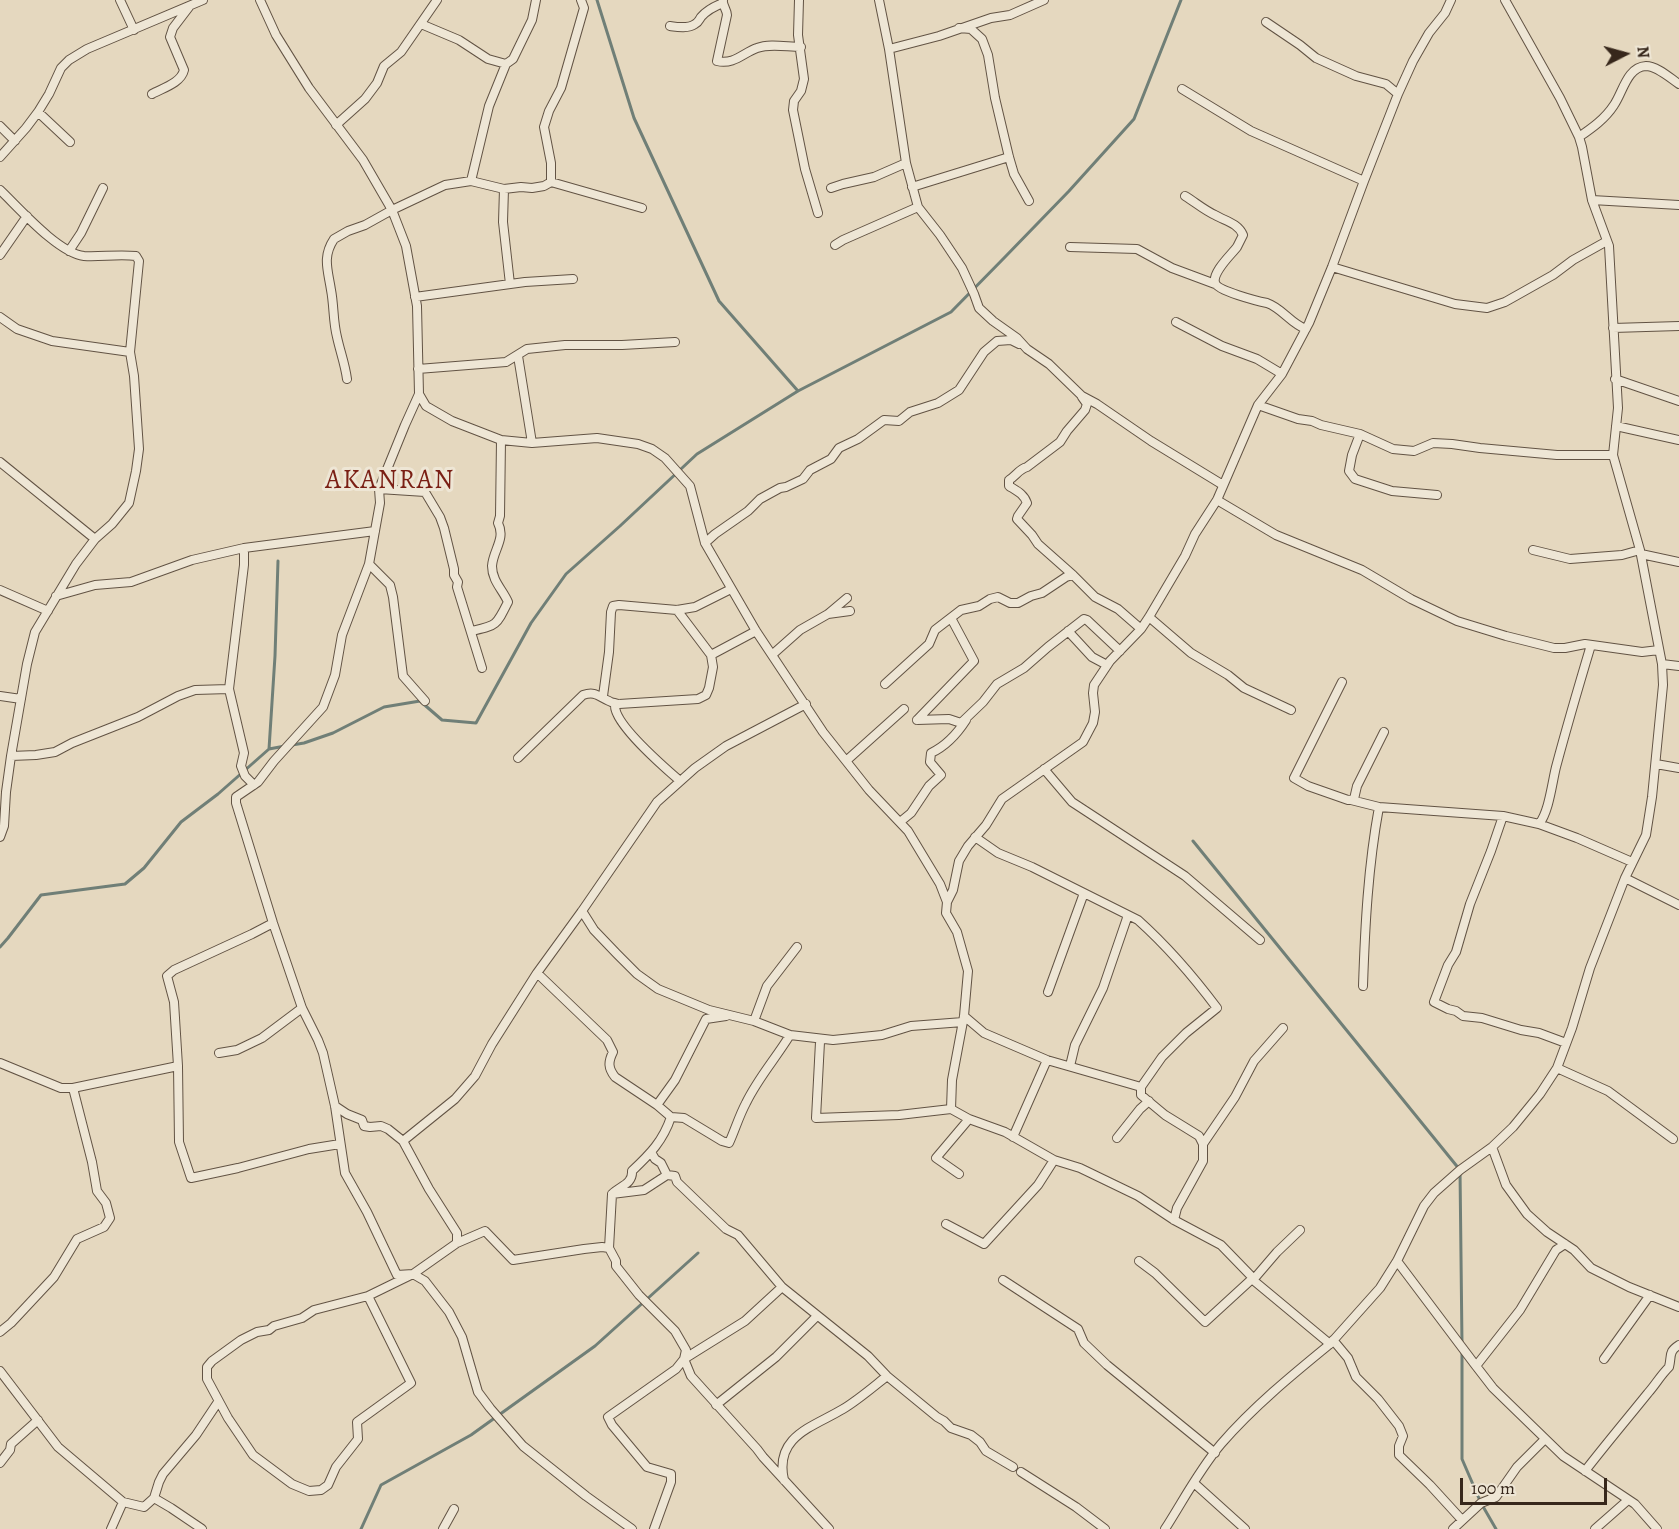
<!DOCTYPE html>
<html>
<head>
<meta charset="utf-8">
<style>
  body { margin:0 }
  #map { position:relative; width:1679px; height:1529px; overflow:hidden; background:#e5d8bf; font-family:Alegreya,serif }
  canvas { display:block }
  .north { position:absolute; left:1595px; top:24px; width:60px; height:60px; -webkit-text-stroke:4px #eee6d5; paint-order:stroke; rotate:84deg; font-size:16px; font-weight:700; line-height:24px; text-align:center; color:#37271b }
  .north::after { content:''; display:block; margin:auto; width:21px; height:27px; background:#37271b; clip-path:polygon(50% 0,100% 100%,50% 72%,0 100%) }
  .scale { position:absolute; left:1460px; top:1478px; width:147px; height:27px; box-sizing:border-box; border:3px solid #37271b; border-top:0; padding-left:8px; font-size:18px; line-height:21px; white-space:nowrap; color:#37271b; -webkit-text-stroke:4px #eee6d5; paint-order:stroke }
</style>
</head>
<body>
<div id="map">
<canvas width="1679" height="1529"></canvas>
<div class="north">N</div>
<div class="scale">100 m</div>
</div>
<script>
const c = document.querySelector('canvas').getContext('2d');
c.lineJoin = 'round';
function strokePath(path, color, width, dash) { c.strokeStyle = color; c.lineWidth = width; c.lineCap = dash ? 'butt' : 'round'; c.setLineDash(dash || []); c.stroke(path); }
function write(font, color, halo, rows, align = 'center') {
  c.font = font + ' Alegreya,serif'; c.lineWidth = 6; c.setLineDash([]); c.textBaseline = 'middle'; c.strokeStyle = halo; c.fillStyle = color; for (const [text, x, y, turn = 0] of rows) {
    c.save(); c.translate(x, y); c.rotate((+turn || 0) * Math.PI / 180); c.textAlign = isNaN(turn) ? turn : align; if (halo) c.strokeText(text, 0, 0); c.fillText(text, 0, 0); c.restore();
  }
}
strokePath(new Path2D(`
  M597,0L634,118L719,301L798,391
  M292,745L304,743L333,733L384,707L420,701L442,720L476,723L531,623L566,574L620,526L697,454L798,391L951,312L1005,257L1069,191L1134,119L1181,0
  M269,749L275,656L278,561
  M1193,841L1460,1170L1462,1344
  M0,947L8,938L41,895L125,884L144,868L181,822L218,794L269,749L285,746
  M1462,1350V1459L1481,1503L1496,1529
  M361,1529L381,1485L471,1435L595,1346L698,1253`), '#707f77', 3);
const street = new Path2D(`
  M120,0L134,30
  M260,0L276,35L309,88L363,160L392,210L406,246L417,306L419,394L426,406L452,421L501,440L532,443L597,438L638,444L652,449L665,458L690,486L705,543L756,631L823,732L869,790L908,831L940,884L947,902L946,913L957,932L968,971L964,1016L952,1080L951,1109L969,1119L1005,1132L1054,1160L1080,1168L1138,1196L1174,1220L1221,1245L1253,1278V1280L1330,1344L1380,1288L1397,1261L1424,1206L1434,1193L1460,1170L1492,1147L1513,1127L1540,1094L1557,1068L1572,1028L1590,968L1625,878L1646,835L1652,797L1663,685L1662,664L1640,550L1613,455L1618,408L1609,246L1592,200L1582,147L1579,137L1560,98L1505,0
  M723,0C722,5 727,10 727,15L717,61C734,65 743,53 757,48C770,43 787,47 801,47
  M799,0L798,35L804,79L801,91L794,101L793,110L805,169L818,213
  M879,0L889,49L906,163L918,207L940,235L962,268L974,294L979,308L993,321L1017,338L1027,349L1049,364L1082,396L1097,404L1151,441L1223,485
  M1266,22L1300,45L1316,58L1356,76L1386,84L1398,94
  M421,24L459,40L488,59L506,64
  M670,26C677,27 688,29 695,24C699,22 699,20 701,17C707,10 715,6 723,3
  M959,28L971,29L982,39L988,55L995,98L1009,157L1014,174L1029,201
  M889,49L939,36L991,18L1010,15L1044,0
  M1182,89L1251,131L1364,181
  M152,94C163,88 181,83 184,70L170,37L173,28L189,7
  M38,112L70,142
  M336,125L365,99L377,83L384,66L401,52L437,0
  M0,126L15,141
  M1579,137C1592,128 1605,119 1614,105C1623,92 1627,67 1646,66C1657,66 1670,78 1679,84
  M0,157L26,128L38,112L49,94L61,68L69,60L87,49L203,0
  M471,181L489,106L506,64L513,59L532,20L536,0
  M551,182V163L544,127L549,111L561,88L584,8L581,0
  M912,187L1009,157
  M831,188L843,184L874,177L906,163
  M504,189L503,222L510,284
  M0,190C19,208 58,253 84,256C101,257 118,254 136,256L139,261L130,352L134,376L139,449L136,471L129,503L112,524L95,539L76,564L35,632L27,664L11,756L6,792L4,826L0,837
  M1185,196C1195,202 1204,210 1215,215C1225,221 1238,223 1243,235C1241,239 1239,243 1237,247C1231,255 1212,272 1215,283C1218,291 1257,301 1267,303C1282,308 1291,324 1306,329
  M1592,200L1679,205
  M835,245L843,240L918,207
  M1070,247L1137,249L1172,268L1215,284
  M69,251L81,233L103,188
  M0,255L27,216
  M1332,267L1455,304L1487,308L1505,302L1553,275L1573,260L1607,241
  M415,297L525,282L573,279
  M0,317L17,329L52,341L130,352
  M1176,322L1222,346L1257,359L1282,374
  M1613,328L1679,326
  M518,356L532,443
  M418,369L506,362L527,349L565,345H622L675,342
  M347,379C345,364 340,351 337,337C333,322 334,305 331,290C328,270 322,257 334,239L348,231L365,225L392,210L445,185L471,181L504,189L521,187L532,188L544,186L551,182L642,208
  M1615,379L1679,401
  M419,394L405,425L379,489L380,503L369,564L342,635L335,675L323,707L274,761L258,782L236,797V803L273,923L302,1008L318,1040L323,1053L335,1106L345,1173L367,1212L397,1275L413,1274L425,1281L449,1312L462,1337L478,1392L490,1408L523,1446L586,1496L632,1529
  M1082,397L1087,404L1085,410L1067,431L1060,442L1027,467C1019,469 1016,476 1009,480V486C1017,491 1024,494 1027,503L1018,516L1017,519L1032,535L1038,544L1073,575L1095,597L1118,609L1141,629
  M1258,405L1298,419L1312,421L1321,425L1360,434L1393,449L1414,451L1433,443L1452,444L1480,448L1557,455H1613
  M1616,426L1679,440
  M1360,434L1352,455L1349,471L1355,479L1392,491L1437,495
  M0,462L95,539
  M379,489L425,492L440,517L444,528L454,569V575L458,582L457,587L482,668
  M1217,500L1276,535L1362,570L1411,599L1457,621L1506,636L1554,648H1565L1585,644L1642,652L1659,650
  M705,543L715,534L748,511L760,499L780,488L786,487L803,479L810,470L831,459L839,448L858,439L884,420L899,421L910,412L938,403L959,390L984,352L997,341L1011,340L1019,344
  M244,548V565L229,689L244,753L241,766L245,776L254,785
  M1533,550L1570,559L1622,555L1640,550
  M1641,554L1679,562
  M369,564L390,585L393,597L403,676L425,701
  M0,590L48,611
  M56,596L95,585L131,582L192,560L244,548L375,531
  M828,614L850,611
  M1149,617L1191,653L1228,675L1244,688L1291,710
  M472,631C497,625 496,626 508,602C503,590 492,581 492,566C493,550 506,539 498,523L500,516L501,440
  M1068,631L1092,657L1107,665
  M773,654L800,630L828,614L847,598
  M711,655L756,631
  M1662,664L1679,666
  M1342,682L1294,778L1308,786L1348,800L1354,799L1357,786L1384,732
  M885,684L929,644L935,630L961,610L979,606L990,599L998,597L1010,603H1018L1031,596L1042,593L1066,577L1073,575
  M0,696L21,699
  M603,696L609,652L611,612L613,606L619,605L677,610L695,607L731,589
  M619,704L615,706C615,725 665,768 680,781
  M917,720L949,719L961,723L983,702L997,684L1024,668L1048,647L1084,619L1087,620L1120,651
  M917,720L974,661L951,618
  M11,756L36,755L55,752L72,743L138,717L178,696L195,690L229,689
  M518,758L583,695C595,691 598,696 609,701C610,702 618,704 619,704L698,699L706,695L709,688L713,667L711,655L677,610
  M846,761L904,709
  M1656,764L1679,768
  M1044,769L1072,802L1185,876L1260,940
  M1351,800L1379,807L1503,816L1539,824L1577,838L1632,862
  M1503,816L1491,851L1470,904L1456,952L1448,965L1434,1002L1448,1009L1456,1011L1463,1016L1482,1018L1521,1030L1539,1033L1566,1043
  M900,822L911,813L929,786L941,775L930,762L931,753C946,746 957,734 966,720
  M1539,824C1549,812 1552,783 1556,767C1567,726 1579,685 1591,645
  M975,837L998,853L1032,867L1138,920C1167,946 1193,976 1217,1008L1186,1033L1162,1057L1141,1087
  M1625,878L1679,905
  M947,902L953,890L959,861L968,846L986,825L1002,799L1083,742L1093,723L1095,712L1093,693L1094,685L1110,661L1141,629L1149,617L1185,556L1195,534L1217,500L1258,405L1282,374L1309,323L1332,267L1364,181L1398,94L1413,61L1429,33L1445,13L1451,0
  M582,911L594,930L617,954L637,974L658,989L709,1010L754,1021L790,1035L833,1040L882,1035L911,1026L963,1022
  M273,923L252,934L174,970L167,976L174,1002L178,1066L179,1142L191,1178L238,1168L309,1149L340,1144
  M537,973L607,1040L613,1052C608,1062 608,1068 615,1077L657,1105L671,1117L684,1118L722,1141L729,1143C735,1130 739,1116 746,1103C758,1078 776,1058 790,1035
  M1363,986C1365,926 1368,867 1379,807
  M1048,992L1084,893
  M964,1016L984,1033L1047,1060L1141,1087V1095L1165,1115L1199,1136L1203,1144V1161L1177,1208L1174,1220
  M754,1021L767,986L797,947
  M820,1042L816,1118L899,1115L951,1109
  M219,1053L237,1050L262,1038L302,1008
  M0,1063L61,1088H73L178,1066
  M1070,1066L1075,1045L1103,988L1128,915
  M1557,1068L1608,1091L1673,1139
  M657,1105L675,1080L706,1019L726,1016
  M335,1106L347,1114L362,1120L364,1126L370,1127L381,1126L388,1129L403,1141L429,1189L457,1233V1243
  M671,1117C663,1141 650,1154 632,1171C633,1184 620,1186 612,1194L609,1248L616,1261V1266L639,1295L675,1331L686,1350L684,1359L691,1376L757,1449L763,1457L829,1529
  M1013,1137L1047,1060
  M1117,1138L1140,1109L1149,1101
  M403,1141L455,1099L475,1076L492,1044L537,973L582,911L657,802L695,768L726,746L806,704
  M1203,1144L1235,1097L1254,1061L1283,1028
  M1492,1147L1506,1185L1527,1214L1547,1232L1574,1250L1591,1268L1629,1287L1679,1307
  M651,1152L655,1159L661,1163L667,1175L675,1176L677,1182L726,1229L738,1235L782,1287L868,1356L887,1376L937,1417L944,1421L951,1428L971,1435L980,1442L986,1451L1013,1467
  M959,1174L936,1158L969,1119
  M612,1194L644,1190L667,1175
  M946,1224L984,1244L1038,1185L1054,1160
  M1565,1244L1556,1250L1520,1310L1476,1366L1493,1388L1563,1456L1635,1504L1657,1529
  M1139,1261L1155,1273L1205,1322L1253,1278
  M1397,1261L1476,1366
  M1003,1280L1078,1329L1084,1343L1107,1365L1215,1453
  M1253,1280L1277,1252L1300,1230
  M368,1296L411,1383L357,1422L358,1439L336,1467L328,1485L321,1490L309,1491L292,1484L253,1455L228,1418L207,1379V1367L212,1361L241,1340L257,1332L269,1330L274,1326L302,1318L314,1310L368,1296L413,1274L457,1243L485,1231L513,1260L584,1249L602,1247L609,1248
  M0,1332L11,1323L54,1277L77,1239L104,1227L110,1218L106,1203L97,1191L92,1162L73,1088
  M1333,1340L1348,1358L1356,1377L1378,1399L1399,1426L1403,1436L1399,1446V1455L1430,1485L1462,1520
  M1604,1359L1650,1295
  M0,1371L58,1447L123,1502L144,1507L154,1498L159,1482L163,1474L196,1435L218,1402
  M716,1405L776,1357L817,1316
  M0,1463L10,1450L11,1444L38,1420
  M1585,1471C1606,1444 1627,1419 1648,1393C1656,1384 1660,1376 1669,1367C1672,1355 1668,1352 1679,1345
  M1021,1472L1076,1507L1105,1529
  M784,1480C774,1436 813,1427 843,1409C858,1400 873,1387 887,1376
  M1194,1483L1245,1529
  M154,1498L171,1508L202,1529
  M111,1529L123,1502
  M443,1529L454,1509
  M654,1529L671,1482V1474L647,1467L612,1425L608,1417L676,1369L684,1359L745,1321L782,1287
  M1165,1529C1183,1501 1199,1470 1221,1444C1253,1407 1292,1375 1330,1344
  M1453,1529L1481,1503L1496,1497L1517,1467L1545,1439
  M1595,1529L1628,1500`);
strokePath(street, '#625344', 10);
strokePath(street, '#eee6d5', 8);
c.letterSpacing = '1.5px';
write('27px', '#7a1f14', '#eee6d5', [
  ["AKANRAN",390,481]
]);
c.letterSpacing = '0px';
</script>
</body>
</html>
